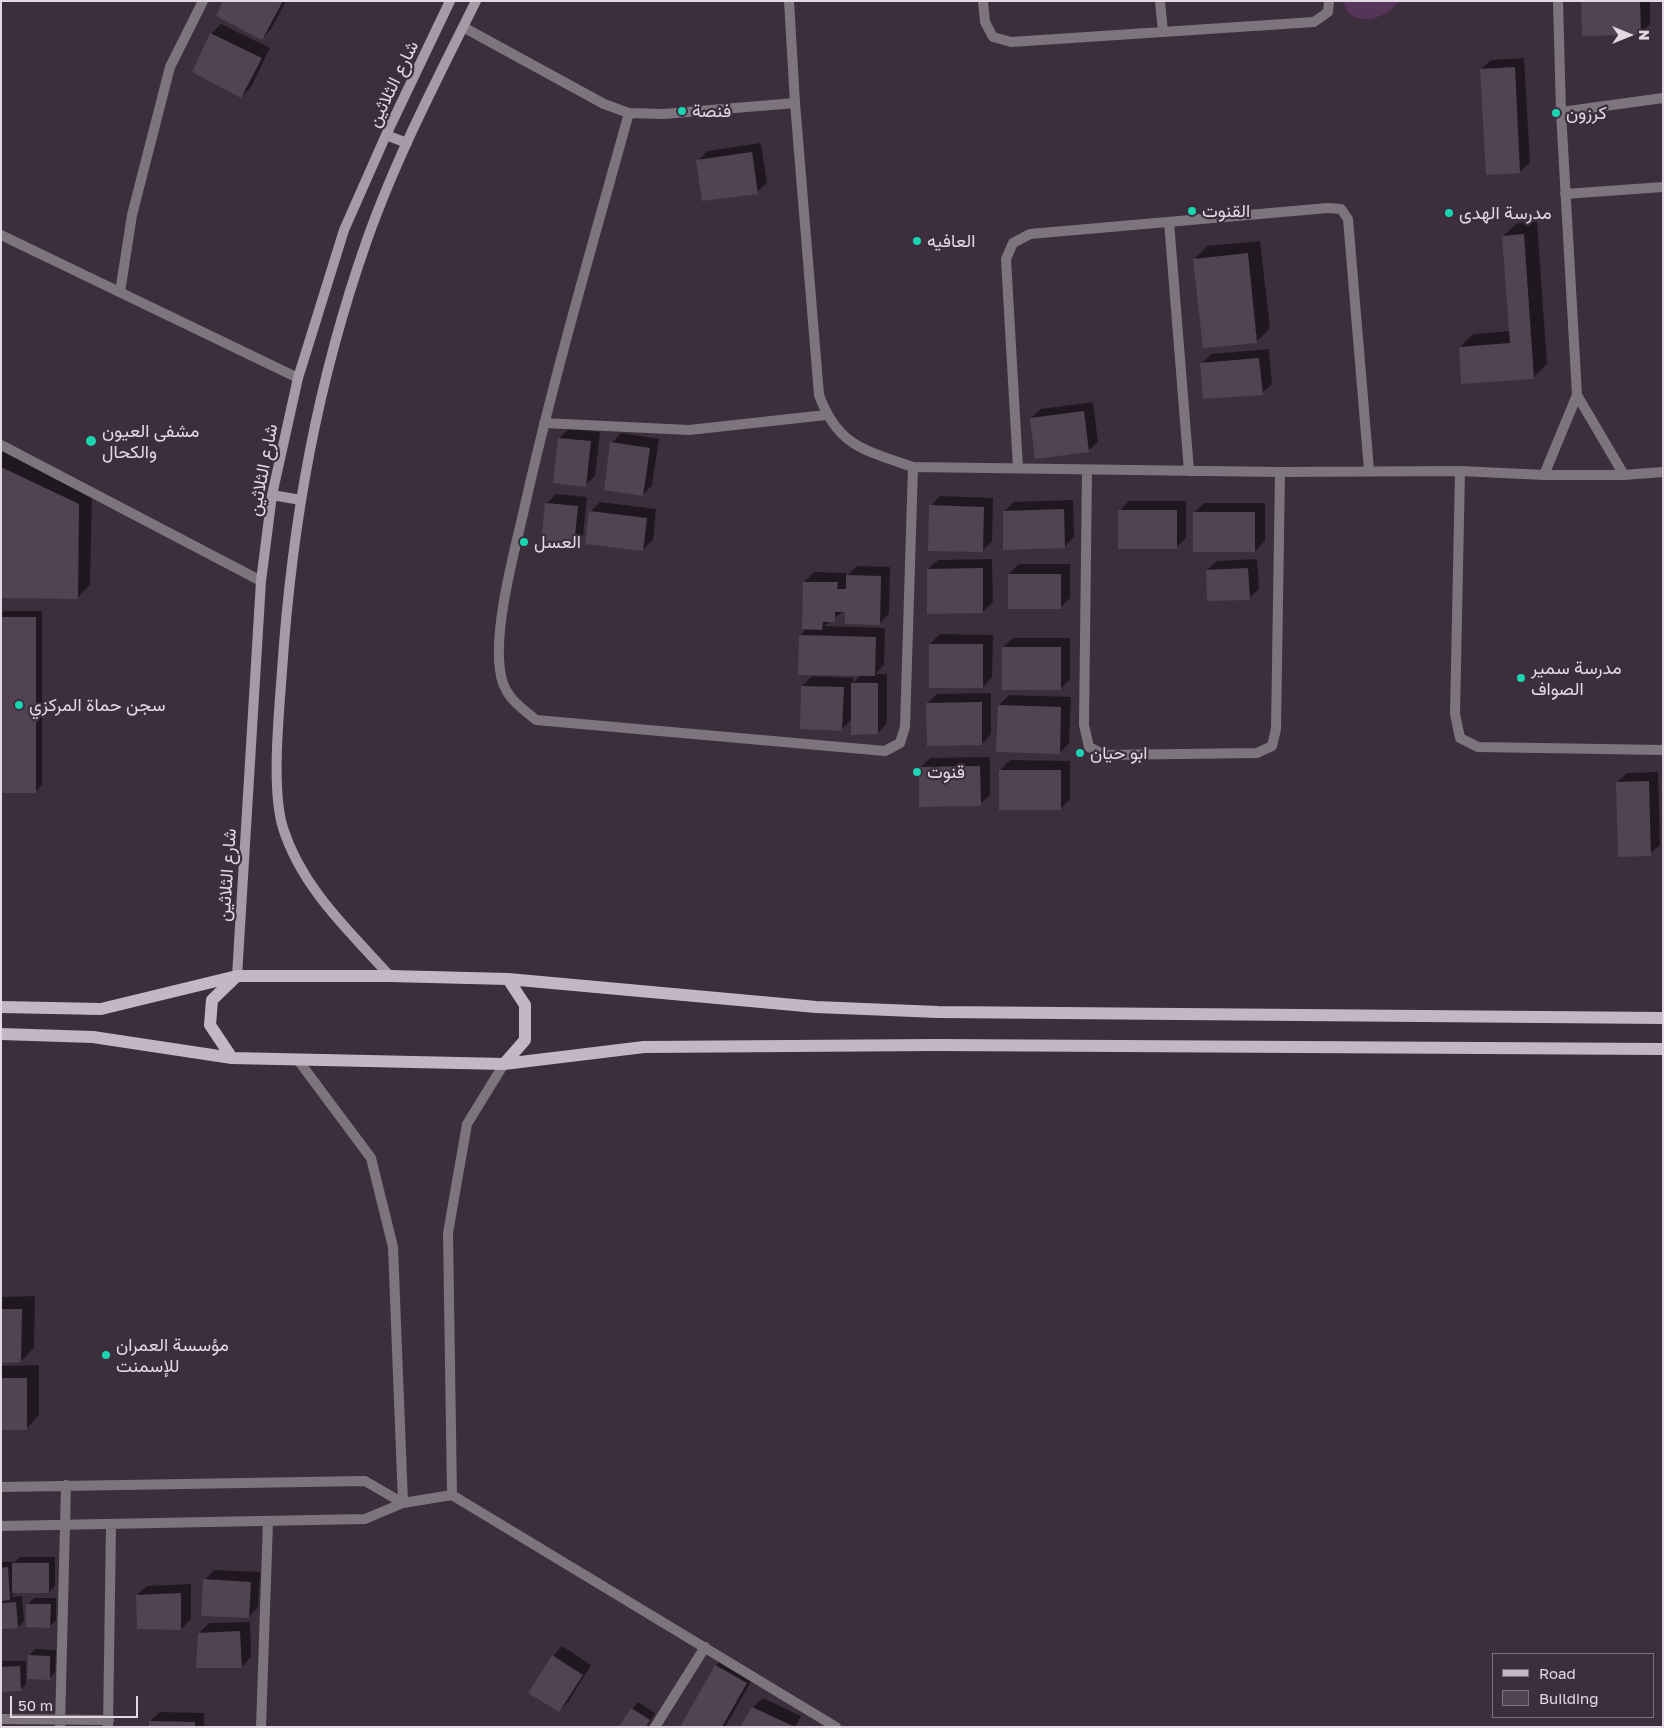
<!DOCTYPE html>
<html>
<head>
<meta charset="utf-8">
<style>
  body { margin:0 }
  #map { position:relative; width:1664px; height:1728px; overflow:hidden; background:#3d2e3d; font-family:"Golos Text",sans-serif }
  canvas { display:block }
  .frame { position:absolute; inset:0; border:2px solid #e2d9e3; pointer-events:none }
  .legend { position:absolute; left:1492px; top:1653px; width:162px; height:65px; box-sizing:border-box; background:#3d2e3d; border:1px solid #7f727f; margin:0; padding:6px 9px; list-style:none; font-size:15px; color:#e2d9e3 }
  .legend li { display:flex; align-items:center; gap:10px; height:25px }
  .legend b { width:25px; border:1px solid #7f727f }
  .north { position:absolute; left:1604px; top:10px; width:50px; height:50px; -webkit-text-stroke:4px #3d2e3d; paint-order:stroke; rotate:90deg; font-size:14px; font-weight:700; line-height:20px; text-align:center; color:#e2d9e3 }
  .north::after { content:''; display:block; margin:auto; width:18px; height:22px; background:#e2d9e3; clip-path:polygon(50% 0,100% 100%,50% 72%,0 100%) }
  .scale { position:absolute; left:10px; top:1696px; width:128px; height:22px; box-sizing:border-box; border:2px solid #e2d9e3; border-top:0; padding-left:6px; font-size:15px; line-height:18px; white-space:nowrap; color:#e2d9e3; -webkit-text-stroke:4px #3d2e3d; paint-order:stroke }
</style>
</head>
<body>
<div id="map">
<canvas width="1664" height="1728"></canvas>
<div class="frame"></div>
<ul class="legend">
<li><b style="height:6px;background:#c5b6c6"></b>Road</li>
<li><b style="height:14px;background:#524353"></b>Building</li>
</ul>
<div class="north">N</div>
<div class="scale">50 m</div>
</div>
<script>
const c = document.querySelector('canvas').getContext('2d');
c.lineJoin = 'round';
function fill(path, color) { c.fillStyle = color; c.fill(path, 'evenodd'); }
function strokePath(path, color, width, dash) { c.strokeStyle = color; c.lineWidth = width; c.lineCap = dash ? 'butt' : 'round'; c.setLineDash(dash || []); c.stroke(path); }
function write(font, color, halo, rows, align = 'center') {
  c.font = font + ' "Golos Text",Vazirmatn,sans-serif'; c.lineWidth = 4.5; c.setLineDash([]); c.textBaseline = 'middle'; c.strokeStyle = halo; c.fillStyle = color; for (const [text, x, y, turn = 0] of rows) {
    c.save(); c.translate(x, y); c.rotate((+turn || 0) * Math.PI / 180); c.textAlign = isNaN(turn) ? turn : align; if (halo) c.strokeText(text, 0, 0); c.fillText(text, 0, 0); c.restore();
  }
}
fill(new Path2D(`
  M1343,1H1399C1386,20 1350,30 1343,1Z`), '#573559');
fill(new Path2D(`
  M224,1H286L271,29L262,39Z
  M1583,1H1650V24L1640,34Z
  M221,24L270,48L251,87L241,97L211,34Z
  M1524,58L1530,162L1520,172L1481,69L1491,60Z
  M761,143L767,183L757,192L698,161L707,151Z
  M1537,222L1547,364L1534,377L1460,347L1473,334L1510,331L1503,236L1517,223Z
  M1260,241L1270,328L1257,341L1194,260L1207,246Z
  M1269,349L1272,384L1262,393L1202,363L1211,354Z
  M1093,402L1098,442L1088,451L1031,418L1041,409Z
  M569,429L600,432L595,476L585,485L559,438Z
  M621,433L659,439L652,485L643,495L612,443Z
  M1,448L92,491L90,585L77,598L1,596Z
  M556,494L587,497L583,535L574,545L546,504Z
  M940,496L993,498L992,541L982,551L931,506Z
  M1073,500L1074,537L1064,547L1004,511L1014,502Z
  M1129,501H1186V538L1176,547L1119,511Z
  M600,502L656,509L653,540L643,549L590,512Z
  M1204,503H1265V541L1255,551L1194,513Z
  M992,559L993,602L983,612L928,569L938,560Z
  M1257,559L1259,589L1249,598L1207,570L1217,561Z
  M1019,564H1070V598L1060,608L1009,574Z
  M857,566L890,567L889,614L879,624L844,611L824,626L885,628L884,665L875,674H887V723L878,733L852,719L842,729L802,686L812,676L853,678V683L861,675L800,635L807,628L804,582L814,572L847,573V576Z
  M5,611H42V785L36,791L1,792V614Z
  M940,634L993,635L992,677L983,687L930,644Z
  M1013,638H1070V679L1060,689L1003,647Z
  M991,693V734L982,744L928,703L937,694Z
  M1009,695L1071,697L1069,743L1060,753L999,705Z
  M990,757V795L980,804L920,768L930,758Z
  M1010,760L1070,761V799L1060,809L1000,770Z
  M1658,772L1660,845L1650,854L1617,782L1627,773Z
  M35,1296L34,1348L21,1361L1,1362V1297Z
  M39,1365V1415L26,1429H1V1366Z
  M20,1557H55V1586L49,1592L15,1593L11,1597L22,1596L24,1621L18,1627L1,1628V1562H14V1563Z
  M214,1570L260,1572L258,1607L249,1617L205,1580Z
  M191,1584V1619L181,1629L137,1595L147,1586Z
  M34,1598H56V1620L50,1626L28,1604Z
  M250,1622L251,1657L242,1667L199,1633L209,1623Z
  M562,1646L591,1665L569,1701L559,1711L553,1656Z
  M35,1649L56,1650L55,1672L49,1679L26,1678V1684L20,1690H1V1661H26V1676H28L29,1656Z
  M726,1656L756,1673L725,1727H681L716,1665Z
  M763,1698L801,1716L795,1727H742L753,1707Z
  M638,1702L655,1713L647,1727H620Z
  M160,1712L204,1713V1727H150V1721Z`), '#0007');
fill(new Path2D(`
  M223,1H283L262,40L216,16Z
  M1581,1H1640L1641,35L1582,36Z
  M210,33L262,58L241,98L192,72Z
  M1515,67L1520,173L1486,175L1480,69Z
  M752,152L758,194L702,201L696,160Z
  M1524,234L1534,379L1461,384L1459,347L1510,343L1502,236Z
  M1248,253L1257,343L1203,348L1193,259Z
  M1259,358L1263,395L1203,399L1200,363Z
  M1084,411L1089,452L1035,459L1030,418Z
  M558,438L591,441L586,487L553,483Z
  M610,442L650,448L643,496L604,490Z
  M1,467L79,504L78,599L1,598Z
  M545,503L578,506L574,546L541,543Z
  M929,505L984,507L983,552L928,551Z
  M1064,509L1065,548L1003,550V511Z
  M1118,510H1177V549H1118Z
  M589,511L647,518L643,551L585,544Z
  M1193,512H1255V552H1193Z
  M983,568V613L927,614V569Z
  M1248,568L1250,600L1207,601L1206,570Z
  M1008,574H1061V609H1008Z
  M846,575L881,576L880,625L845,624V612H835V622H823L822,630L802,629L803,582H838L837,589H846Z
  M1,617H36V793H1Z
  M799,635L876,637L875,676L798,675Z
  M929,644H983V688H929Z
  M1002,647H1061V690H1002Z
  M851,683H878V734L851,735Z
  M801,686L844,687L842,731L800,729Z
  M982,702V745L927,746L926,703Z
  M998,705L1061,707L1060,754L996,752Z
  M980,766L981,806L919,807V767Z
  M999,770H1061V810H999Z
  M1649,781L1651,856L1618,857L1616,782Z
  M1,1309H22L21,1362L1,1363Z
  M1,1378H27V1430H1Z
  M12,1563H49V1593H12Z
  M8,1567L10,1600L1,1601V1568Z
  M203,1579L251,1582L249,1618L201,1616Z
  M181,1593V1630L137,1629L136,1595Z
  M16,1602L18,1628L1,1629V1603Z
  M26,1604H51L50,1628L26,1627Z
  M240,1631L242,1668H196L198,1633Z
  M28,1655L50,1656V1680L27,1679Z
  M552,1655L583,1675L559,1712L528,1693Z
  M715,1665L747,1683L722,1727H680Z
  M20,1666L21,1691L1,1692V1667Z
  M752,1707L795,1727H740Z
  M631,1708L650,1720L646,1727H619Z
  M149,1721L195,1722V1727H149Z`), '#524353');
strokePath(new Path2D(`
  M789,1L795,103L819,395C838,447 865,450 913,467L1280,472L1460,471L1544,475H1624L1663,472
  M983,1L985,22L993,37L1011,42L1314,22L1328,12L1329,1
  M1160,1L1163,32
  M463,27L604,104L629,113L663,114L795,103
  M1561,112L1663,98
  M629,113C592,246 553,379 523,514C513,557 494,628 500,670C503,696 518,705 536,720L885,751L900,743L905,727L913,467
  M1565,194L1663,187
  M1169,222L1189,471
  M1,235L298,378
  M120,292L132,215L170,67L203,1
  M1577,395L1624,475
  M544,423L689,430L826,415
  M1,445L261,581
  M1018,468L1006,259L1013,243L1030,234L1328,208L1341,209L1348,219L1369,470
  M1087,470L1084,725L1089,747L1104,755L1257,753L1272,746L1276,729L1280,472
  M1460,471L1455,714L1460,738L1478,747L1663,750
  M1544,475L1577,395L1561,112L1558,1
  M298,1060L371,1158L393,1247L403,1503
  M1,1487L365,1481L403,1503
  M452,1495L448,1233L467,1124L504,1064
  M1,1526L365,1519L403,1503L452,1495L836,1727
  M1,1719L109,1720
  M60,1727L66,1485
  M108,1727L111,1525
  M261,1727L268,1521
  M655,1727L705,1647`), '#7d757d', 10);
strokePath(new Path2D(`
  M386,135L407,143
  M272,495L301,500
  M237,976L261,581L272,495L298,378L344,230L386,135L450,1
  M390,976C349,931 302,888 283,828C271,789 279,714 282,671C292,522 317,382 367,240C396,158 437,79 476,1`), '#a69aa6', 10);
strokePath(new Path2D(`
  M1,1007L101,1009L237,976H390L508,979L816,1007L938,1012L1663,1018
  M1,1034L93,1037L232,1058L504,1064L644,1047L937,1045L1663,1049
  M232,1058L210,1025L212,1000L237,976
  M504,1064L525,1040V1005L508,979`), '#c5b6c6', 12);
for (const [x, y, r, color] of [
  [682,111,5,"#19d5b2"],
  [1556,113,5,"#19d5b2"],
  [1192,211,5,"#19d5b2"],
  [1449,213,5,"#19d5b2"],
  [917,241,5,"#19d5b2"],
  [91,441,6,"#19d5b2"],
  [524,542,5,"#19d5b2"],
  [1521,678,5,"#19d5b2"],
  [19,705,5,"#19d5b2"],
  [1080,753,5,"#19d5b2"],
  [917,772,5,"#19d5b2"],
  [106,1355,5,"#19d5b2"]
]) { const dot = new Path2D(); dot.arc(x, y, r, 0, 2 * Math.PI); c.fillStyle = color; c.fill(dot); strokePath(dot, '#3d2e3d', 2); }
write('18px', '#e2d9e3', '#3d2e3d', [
  ["شارع الثلاثين",393,84,-64],
  ["شارع الثلاثين",263,470,-79],
  ["شارع الثلاثين",227,875,-86]
]);
write('18px', '#e2d9e3', '#3d2e3d', [
  ["فنصة",692,111],
  ["كرزون",1566,113],
  ["القنوت",1202,211],
  ["مدرسة الهدى",1459,213],
  ["العافيه",927,241],
  ["مشفى العيون",102,431],
  ["والكحال",102,452],
  ["العسل",534,542],
  ["مدرسة سمير",1531,668],
  ["الصواف",1531,689],
  ["سجن حماة المركزي",29,705],
  ["ابو حيان",1090,753],
  ["قنوت",927,772],
  ["مؤسسة العمران",116,1345],
  ["للإسمنت",116,1366]
], 'left');
</script>
</body>
</html>
